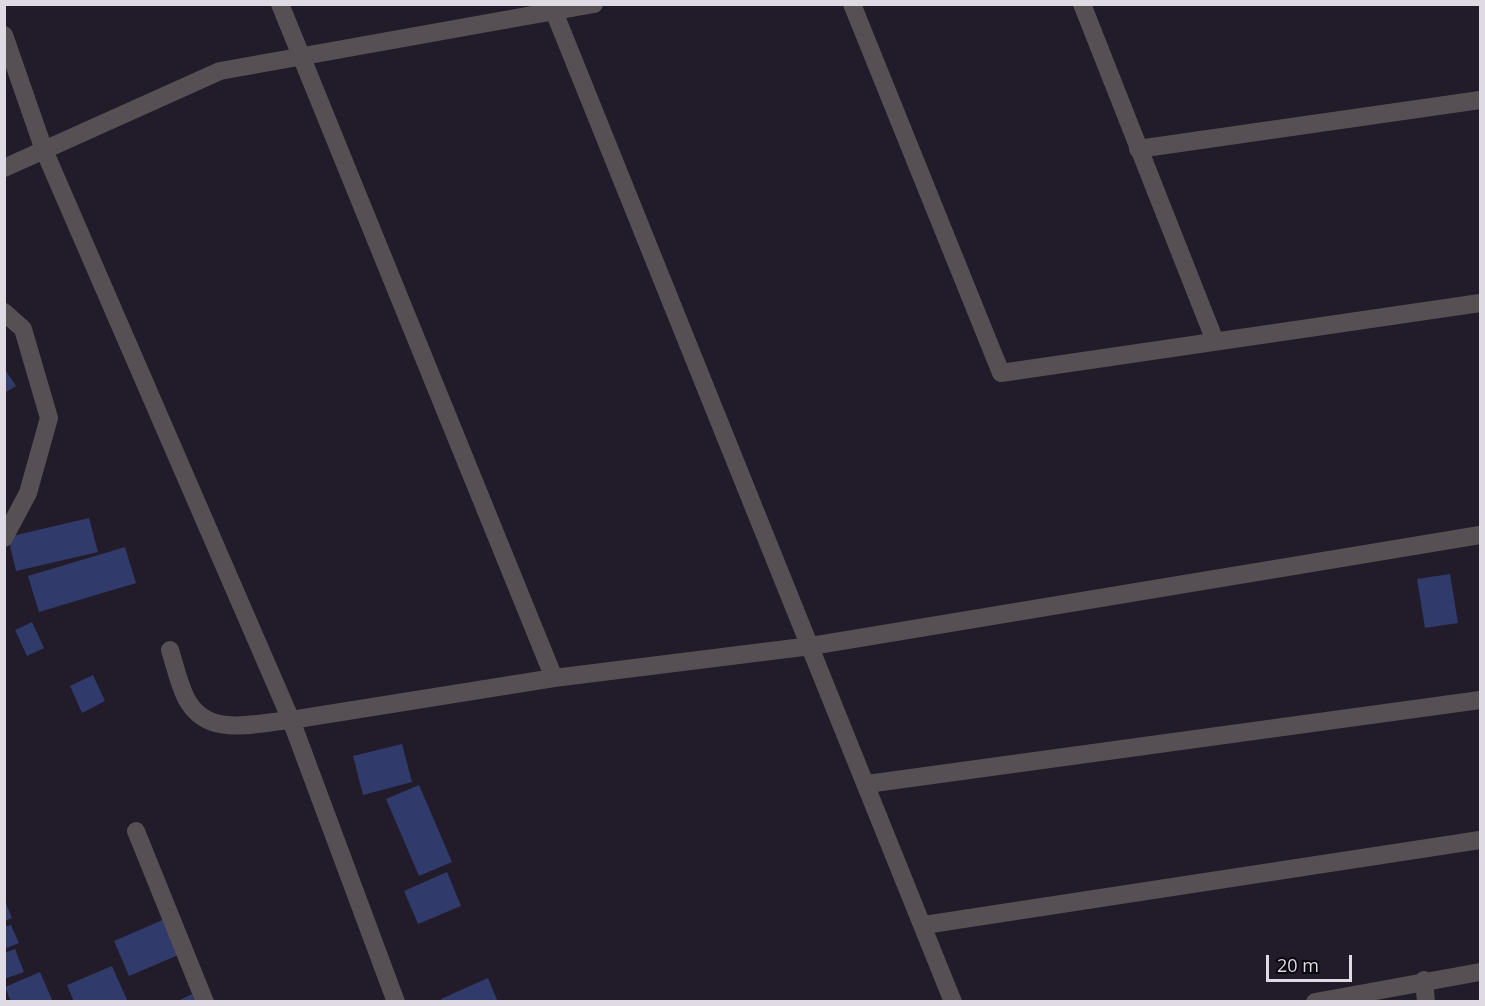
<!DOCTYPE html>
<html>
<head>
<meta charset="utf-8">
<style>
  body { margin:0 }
  #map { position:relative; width:1485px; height:1006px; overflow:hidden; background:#221c2a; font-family:"Open Sans",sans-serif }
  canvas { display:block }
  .frame { position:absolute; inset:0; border:6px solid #dfdae4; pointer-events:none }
  .scale { position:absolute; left:1266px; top:955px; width:86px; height:27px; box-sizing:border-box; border:3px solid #dfdae4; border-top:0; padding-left:8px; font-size:18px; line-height:21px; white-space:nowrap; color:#dfdae4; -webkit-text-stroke:4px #0a080e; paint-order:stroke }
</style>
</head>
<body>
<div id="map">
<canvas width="1485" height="1006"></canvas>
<div class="frame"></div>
<div class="scale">20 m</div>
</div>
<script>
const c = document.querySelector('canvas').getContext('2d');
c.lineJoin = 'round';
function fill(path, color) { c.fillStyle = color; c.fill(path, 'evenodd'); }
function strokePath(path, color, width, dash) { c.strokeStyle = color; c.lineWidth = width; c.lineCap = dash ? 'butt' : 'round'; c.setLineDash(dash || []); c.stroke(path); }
fill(new Path2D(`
  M4,368L16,386L4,393Z
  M89,518L98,552L16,571L8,537Z
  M125,547L136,583L39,612L28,576Z
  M1450,574L1458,623L1425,628L1417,579Z
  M32,622L44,648L27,656L15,630Z
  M93,675L105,701L82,713L70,686Z
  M402,744L412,782L363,795L353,756Z
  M419,785L452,862L419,876L386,799Z
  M447,872L461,906L418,924L404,891Z
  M4,899L12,918L4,921Z
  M167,918L183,953L129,976L114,941Z
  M11,925L19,943L4,949V927Z
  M15,949L24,972L4,979V953Z
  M112,966L128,1002H74L67,985Z
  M40,972L53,1002H11L5,987Z
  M488,978L498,1002H442L441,999Z
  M192,994L195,1002H176Z`), '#303a6b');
strokePath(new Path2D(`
  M280,4L554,678
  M551,4L953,1002
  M852,4L1001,373L1480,303
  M1082,4L1215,341
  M4,35L44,150L291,720L554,678L811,646L1480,535
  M1138,149L1480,100
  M4,168L220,71L594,4
  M4,312L23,329L49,418L28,493L4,538
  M170,650C175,666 179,684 186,698C207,739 253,723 291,720L396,1002
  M867,784L1480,700
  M136,831L205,1002
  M924,925L1480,840
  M1424,980L1426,1002
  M1315,1002L1480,972`), '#564f53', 18);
</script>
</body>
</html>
